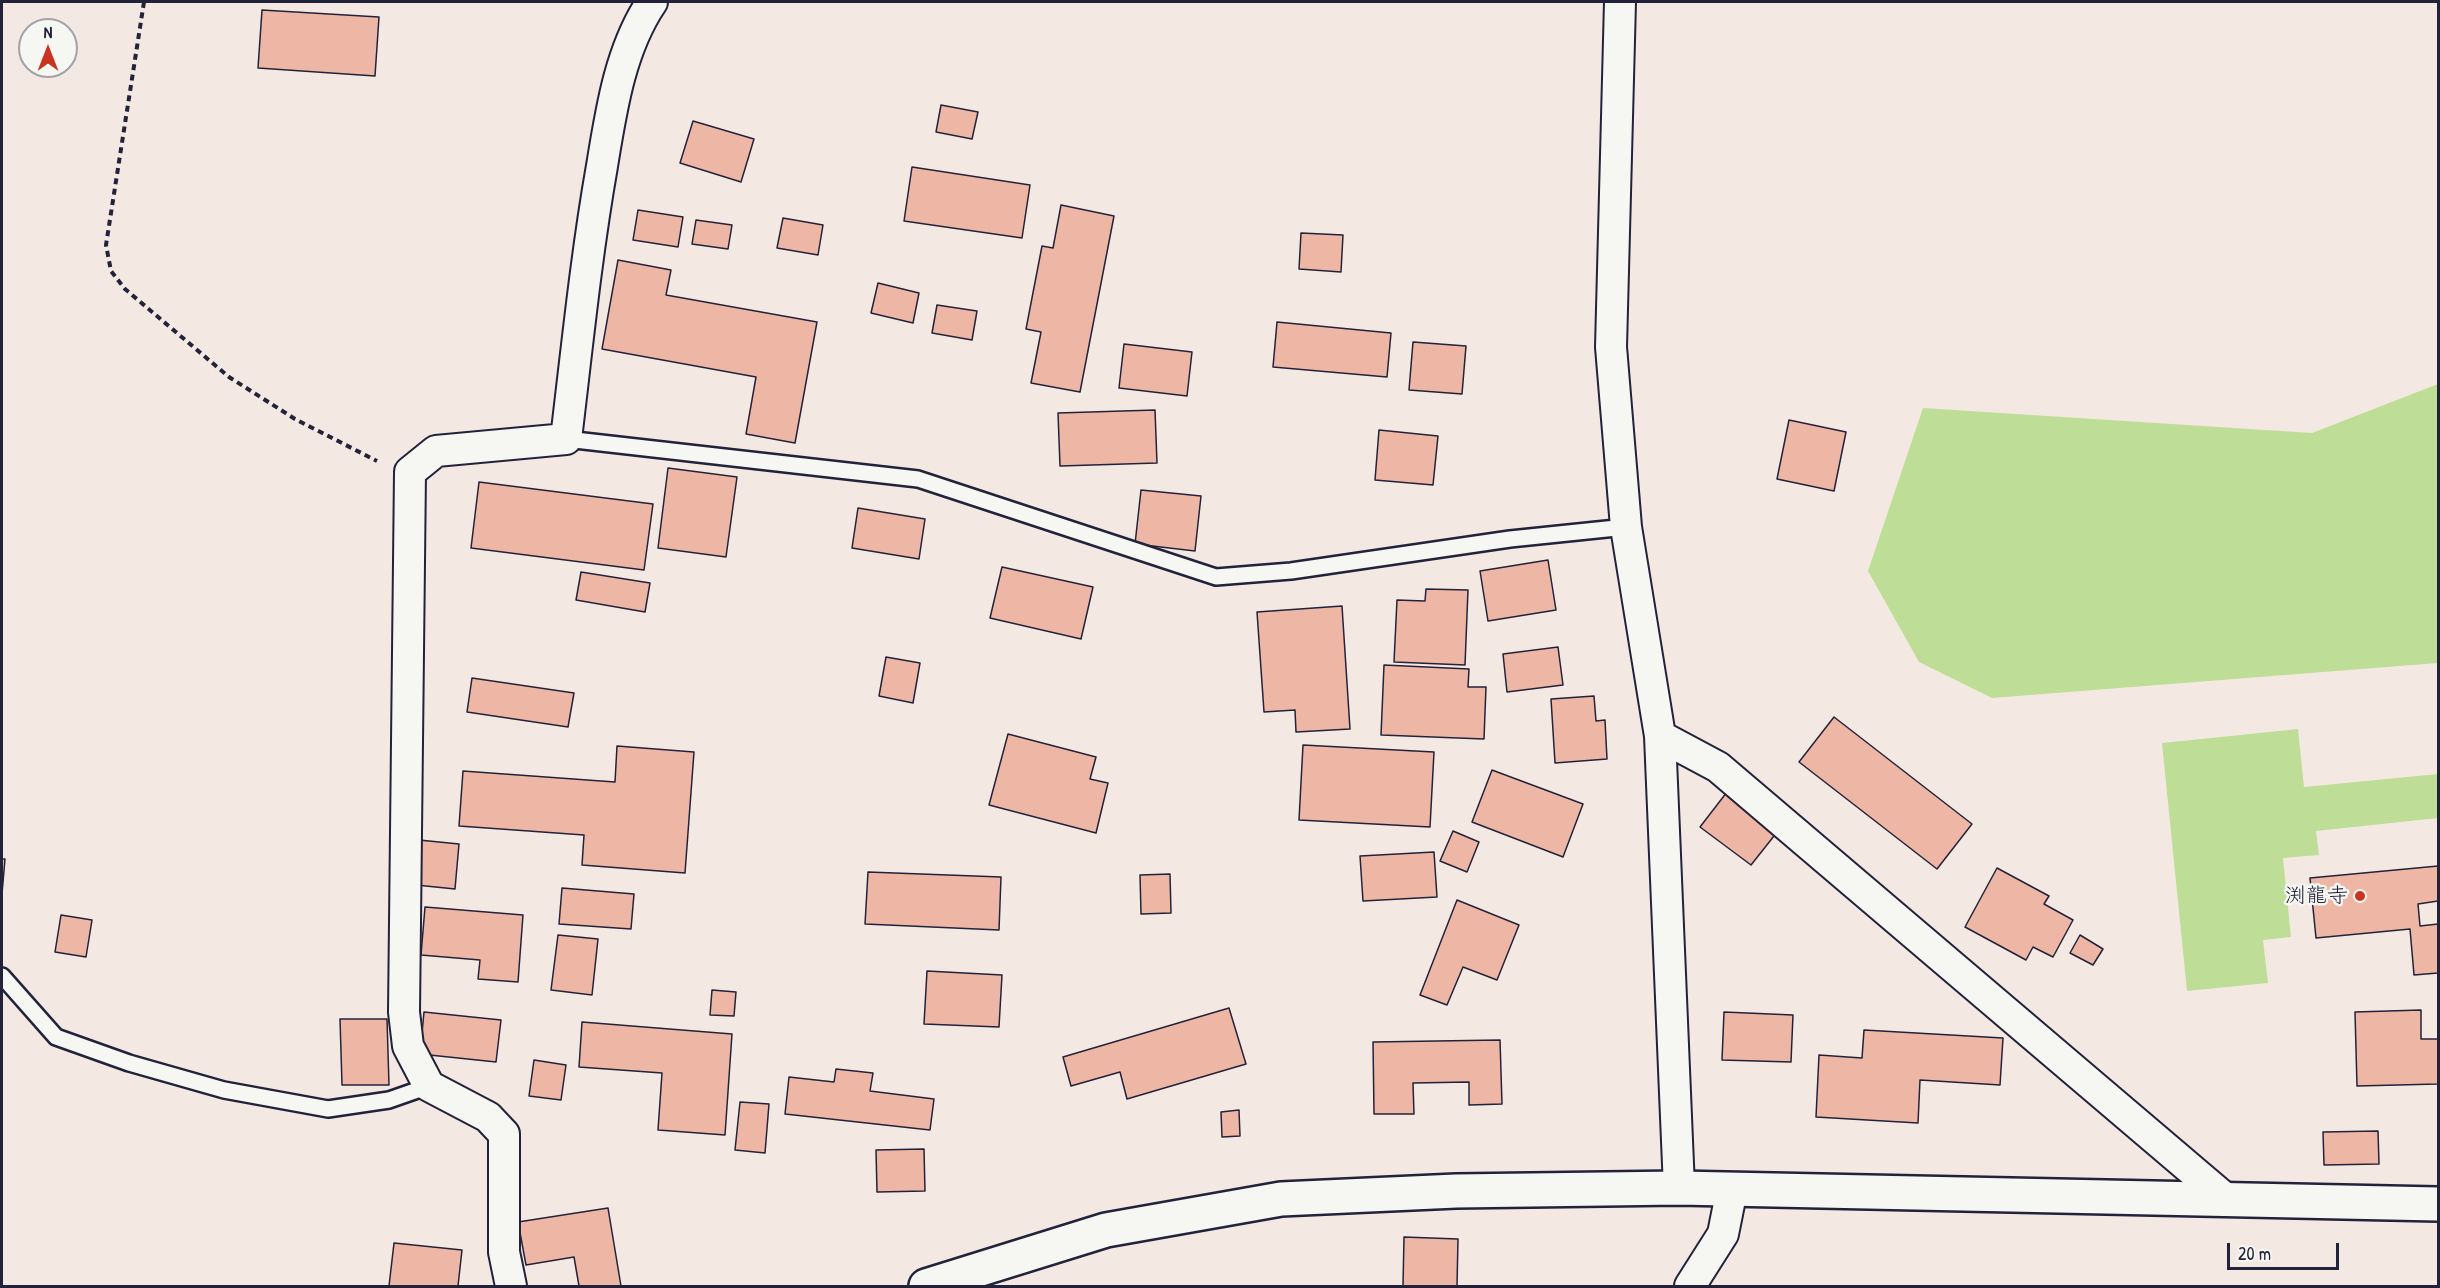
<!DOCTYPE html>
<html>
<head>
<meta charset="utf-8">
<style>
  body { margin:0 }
  #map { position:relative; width:2440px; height:1288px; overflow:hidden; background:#f4e9e2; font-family:"Patrick Hand",sans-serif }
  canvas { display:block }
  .frame { position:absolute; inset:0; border:3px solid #22223b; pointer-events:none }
  .north { position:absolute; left:18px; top:18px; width:60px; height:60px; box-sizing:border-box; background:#f6f6f2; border:2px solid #a1a1a9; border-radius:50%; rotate:0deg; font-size:16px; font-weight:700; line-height:24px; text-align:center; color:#22223b }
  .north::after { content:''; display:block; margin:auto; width:21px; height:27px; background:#c8321e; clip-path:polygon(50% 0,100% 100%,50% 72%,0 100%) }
  .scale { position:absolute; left:2227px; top:1243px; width:112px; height:27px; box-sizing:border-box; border:3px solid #22223b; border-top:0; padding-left:8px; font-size:18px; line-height:21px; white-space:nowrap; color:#22223b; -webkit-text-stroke:4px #f6f6f2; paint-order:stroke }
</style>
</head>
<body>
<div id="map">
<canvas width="2440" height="1288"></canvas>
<div class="frame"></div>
<div class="north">N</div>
<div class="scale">20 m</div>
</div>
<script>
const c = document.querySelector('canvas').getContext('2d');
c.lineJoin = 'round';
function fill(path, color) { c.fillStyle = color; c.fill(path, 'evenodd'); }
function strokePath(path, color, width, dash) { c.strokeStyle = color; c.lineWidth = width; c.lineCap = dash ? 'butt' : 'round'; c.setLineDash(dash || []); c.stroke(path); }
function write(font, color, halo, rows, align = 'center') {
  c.font = font + ' "Patrick Hand","Klee One",sans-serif'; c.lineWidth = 5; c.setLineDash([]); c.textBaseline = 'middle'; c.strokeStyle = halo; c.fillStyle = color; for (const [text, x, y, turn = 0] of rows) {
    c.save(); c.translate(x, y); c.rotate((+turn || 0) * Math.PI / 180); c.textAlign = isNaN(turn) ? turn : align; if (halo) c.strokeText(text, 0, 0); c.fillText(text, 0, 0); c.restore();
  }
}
fill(new Path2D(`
  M2438,384V663L1992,698L1919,662L1868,571L1923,408L2312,433Z
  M2298,729L2304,787L2438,774V818L2316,831L2319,855L2283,858L2291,937L2263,940L2268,983L2187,991L2162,743Z`), '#bede97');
const building = new Path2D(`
  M262,10L379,17L375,76L258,68Z
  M941,105L978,112L972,139L936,132Z
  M693,121L754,139L741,182L680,163Z
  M912,167L1030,185L1022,238L904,221Z
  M1061,205L1114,216L1080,392L1031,383L1041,332L1026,329L1042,246L1053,248Z
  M638,210L683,217L678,247L633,240Z
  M783,218L823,225L818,255L777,248Z
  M696,220L732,225L728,249L692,244Z
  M1301,233L1343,235L1341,272L1299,269Z
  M618,260L671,270L666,295L817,322L795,443L746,434L756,377L602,349Z
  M878,283L919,293L913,323L871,313Z
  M937,305L977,311L972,340L932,333Z
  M1277,322L1391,333L1387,377L1273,367Z
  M1413,342L1466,346L1462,394L1409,390Z
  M1124,344L1192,352L1187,396L1119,388Z
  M1155,410L1157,463L1060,466L1058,413Z
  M1789,420L1846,432L1834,491L1777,479Z
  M1379,430L1438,436L1433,485L1375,480Z
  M668,468L737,477L726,557L658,548Z
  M479,482L653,504L644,570L471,548Z
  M1141,490L1201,496L1195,551L1135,544Z
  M858,508L925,519L919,559L852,548Z
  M1548,560L1556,610L1488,621L1480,571Z
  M1002,567L1093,587L1081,639L990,618Z
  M581,572L650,583L645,612L576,600Z
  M1426,589L1468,590L1465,665L1394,662L1397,600L1425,601Z
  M1342,606L1350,729L1296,732L1295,710L1264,712L1257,612Z
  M1558,647L1563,685L1507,692L1503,654Z
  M886,657L920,663L913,703L879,696Z
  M1384,665L1469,669L1468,687H1486L1484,739L1381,735Z
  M472,678L574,693L568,727L467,712Z
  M1594,696L1596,721L1605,720L1607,759L1555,763L1551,699Z
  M1834,717L1972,824L1937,869L1799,762Z
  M1008,734L1096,757L1090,779L1108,783L1096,833L989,805Z
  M1303,745L1434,752L1430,827L1299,820Z
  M617,746L694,752L685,873L582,865L584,835L459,826L463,771L615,782Z
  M1492,770L1583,804L1563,857L1472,822Z
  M1727,792L1778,831L1751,865L1700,827Z
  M1453,831L1479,842L1467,872L1440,861Z
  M419,840L459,844L455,889L416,885Z
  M1434,852L1437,897L1363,901L1360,856Z
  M2,859H5L2,894Z
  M2438,866V901L2418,904L2420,926L2438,924V973L2414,975L2410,929L2316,938L2310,878Z
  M1997,868L2049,896L2044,904L2073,920L2053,957L2033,947L2026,960L1965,927Z
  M868,872L1001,877L999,930L865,924Z
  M1170,874L1171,913L1141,914L1140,875Z
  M562,888L634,894L631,929L559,924Z
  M1457,900L1519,925L1497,980L1463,967L1447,1005L1420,995Z
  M425,907L523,915L518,982L478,979L480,960L421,955Z
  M61,915L92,920L86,957L55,952Z
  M558,935L598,939L592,995L551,990Z
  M2080,935L2103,949L2093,965L2070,953Z
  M927,971L1002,975L999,1027L924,1024Z
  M712,990L736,992L734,1016L710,1015Z
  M1229,1008L1246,1064L1127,1099L1120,1072L1071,1086L1063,1057Z
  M2421,1010V1039H2438V1084L2357,1086L2355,1012Z
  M424,1012L501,1020L496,1062L420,1054Z
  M1724,1012L1793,1015L1791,1062L1722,1060Z
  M340,1019H387L389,1085H342Z
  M582,1022L732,1034L725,1135L658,1130L662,1073L579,1067Z
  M1864,1030L2003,1038L2000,1085L1920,1080L1918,1123L1816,1117L1819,1055L1862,1058Z
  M1500,1040L1502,1104L1469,1105V1082L1413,1083L1414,1114H1374L1373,1042Z
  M534,1060L566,1065L561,1100L529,1096Z
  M836,1069L873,1073L870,1091L934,1099L930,1130L785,1114L789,1077L834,1082Z
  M740,1102L769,1104L765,1153L735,1150Z
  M1239,1110L1240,1136L1222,1137L1221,1112Z
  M2378,1131L2379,1164L2324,1165L2323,1132Z
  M924,1149L925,1191L877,1192L876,1150Z
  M608,1208L621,1286H579L574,1257L526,1265L518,1222Z
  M1404,1237L1458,1239L1457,1286H1403Z
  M394,1243L462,1250L458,1286H389Z`);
fill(building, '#eeb6a4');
strokePath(building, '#22223b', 1.5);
const lane = new Path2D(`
  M566,439L918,479L1216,577L1291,571L1510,539L1626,527
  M2,976L56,1037L129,1063L224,1090L328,1109L389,1100L429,1086`);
const street = new Path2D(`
  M1620,2L1611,347L1626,527L1660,736L1679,1188
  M1660,736L1718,767L2227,1200
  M511,1286L504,1252V1134L488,1117L429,1086L408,1046L404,1012L410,472L436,451L566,439C577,348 586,257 602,166C611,111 620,49 652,2
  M1690,1286L1723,1234L1732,1189`);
const secondary = new Path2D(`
  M926,1286L1106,1230L1281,1199L1456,1191L1679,1188L2438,1204`);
strokePath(lane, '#22223b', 20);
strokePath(street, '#22223b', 34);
strokePath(secondary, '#22223b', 38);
strokePath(new Path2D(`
  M144,2L106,245L111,271L125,289L229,377L295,419L377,461`), '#22223b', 4, [6, 4.5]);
strokePath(lane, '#f6f6f2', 15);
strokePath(street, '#f6f6f2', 30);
strokePath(secondary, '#f6f6f2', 33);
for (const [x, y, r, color] of [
  [2360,896,6,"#c8321e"]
]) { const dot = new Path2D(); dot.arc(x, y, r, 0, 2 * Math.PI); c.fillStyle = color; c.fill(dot); strokePath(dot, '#f6f6f2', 2); }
write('21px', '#22223b', '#f6f6f2', [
  ["渕龍寺",2348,896]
], 'right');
</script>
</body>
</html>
